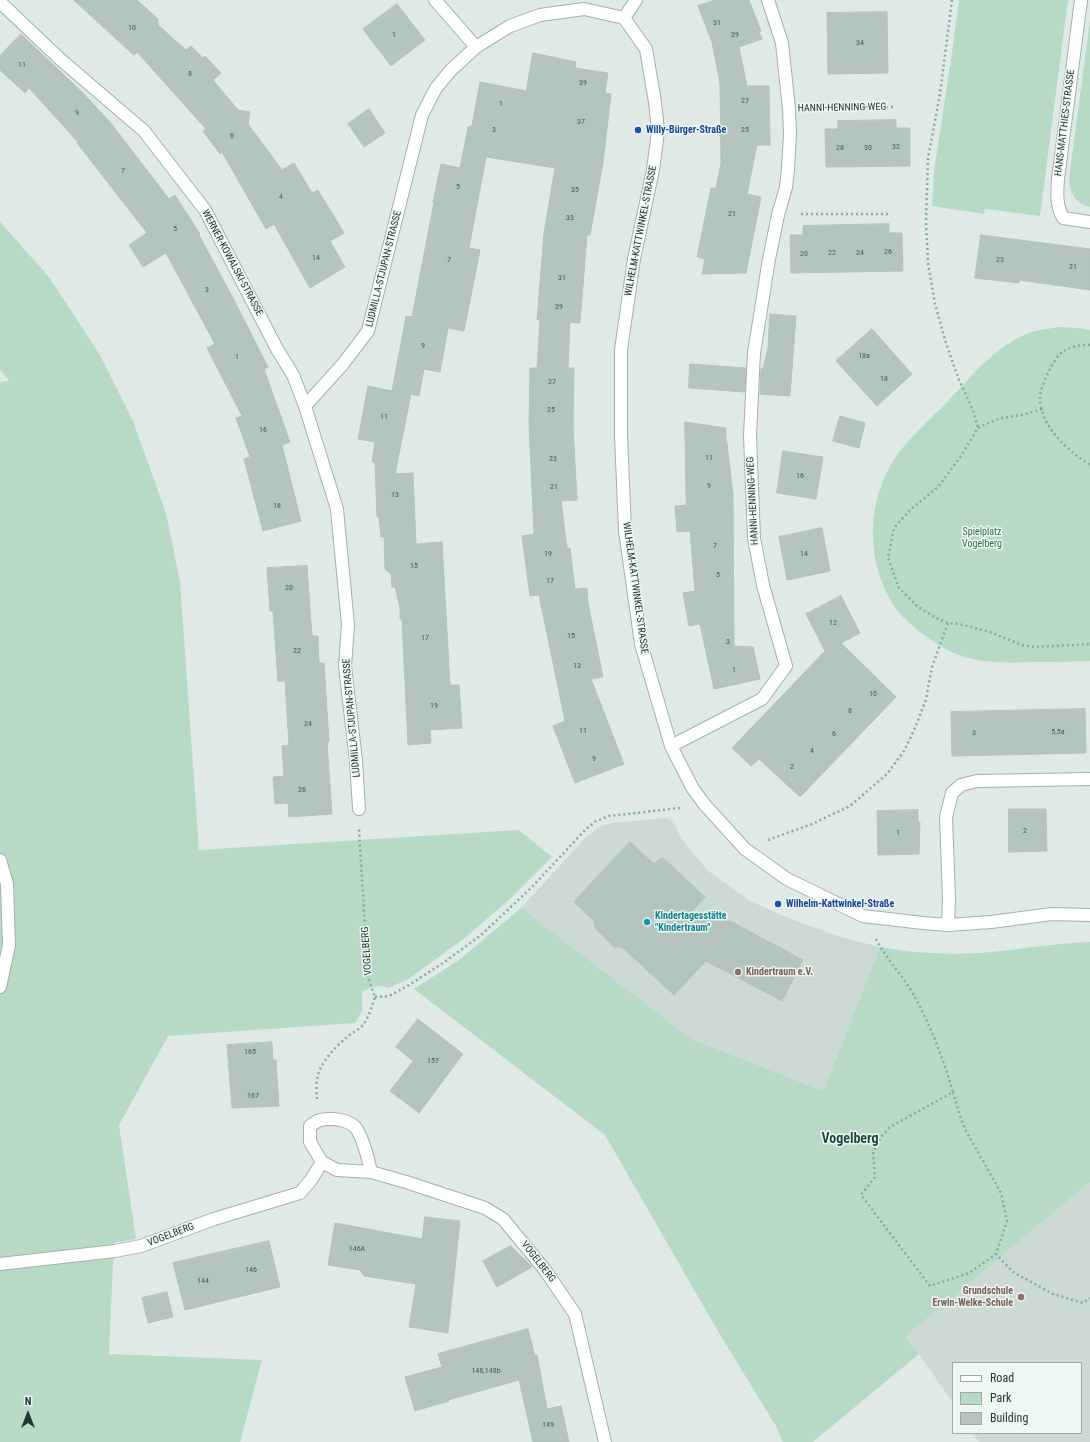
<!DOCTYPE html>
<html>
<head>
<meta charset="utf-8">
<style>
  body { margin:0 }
  #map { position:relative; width:1090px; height:1442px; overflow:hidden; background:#dfeae6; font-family:"Roboto Condensed",sans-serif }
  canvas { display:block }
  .legend { position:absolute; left:952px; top:1362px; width:130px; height:72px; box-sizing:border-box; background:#eff7f3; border:1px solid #9daba7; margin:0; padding:5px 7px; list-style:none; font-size:12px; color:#213934 }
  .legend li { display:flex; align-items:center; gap:8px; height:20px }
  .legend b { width:20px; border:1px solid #9daba7 }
  .north { position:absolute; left:8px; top:1394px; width:40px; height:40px; -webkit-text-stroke:3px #eff7f3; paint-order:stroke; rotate:0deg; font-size:11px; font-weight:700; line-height:16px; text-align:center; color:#213934 }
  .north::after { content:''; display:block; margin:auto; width:14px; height:18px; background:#213934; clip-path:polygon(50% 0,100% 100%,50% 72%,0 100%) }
</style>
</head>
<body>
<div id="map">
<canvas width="1090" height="1442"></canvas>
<ul class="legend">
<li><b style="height:5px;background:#fff"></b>Road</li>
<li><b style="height:11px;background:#b8dac4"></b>Park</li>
<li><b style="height:11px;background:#b5c4bf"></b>Building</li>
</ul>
<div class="north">N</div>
</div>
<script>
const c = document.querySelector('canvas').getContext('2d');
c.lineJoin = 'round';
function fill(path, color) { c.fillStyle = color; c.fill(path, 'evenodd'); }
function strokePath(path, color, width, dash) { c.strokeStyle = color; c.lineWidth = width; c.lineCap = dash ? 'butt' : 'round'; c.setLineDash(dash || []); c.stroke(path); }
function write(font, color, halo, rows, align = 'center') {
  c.font = font + ' "Roboto Condensed",sans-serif'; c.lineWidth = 3; c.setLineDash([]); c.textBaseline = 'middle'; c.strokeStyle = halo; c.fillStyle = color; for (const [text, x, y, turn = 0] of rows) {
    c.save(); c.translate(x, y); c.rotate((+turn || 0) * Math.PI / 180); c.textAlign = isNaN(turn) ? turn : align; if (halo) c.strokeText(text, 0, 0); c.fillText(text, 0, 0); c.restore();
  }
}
fill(new Path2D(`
  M665,818L670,819L675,825L681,838L707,870L750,901L789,918L837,936L880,947L823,1091L692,1039L521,908L585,838L598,828L611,823Z
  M1090,1182V1442H979L973,1433H1081V1363H953V1403L919,1354L905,1337Z`), '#cdd9d5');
fill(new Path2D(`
  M959,0H1068L1040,216L985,209L984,214L932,206L934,171L952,53Z
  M1090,20V207C1076,204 1069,193 1069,179Z
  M0,222L49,277L100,355L133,421L166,513L180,582L199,850L519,830L552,857L511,898L466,937L410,978L389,988C378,985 372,986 362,992V1011L355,1023L168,1036L119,1125L136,1239L114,1243L109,1354L262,1360L240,1442H0V382L9,381L0,370Z
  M1059,327L1079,328L1090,330V661C1070,662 1050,662 1030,662C1011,663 991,663 972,659C954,655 939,646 924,635C913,627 899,615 892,603C868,561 866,511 889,468C903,442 929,421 949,400C972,376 993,349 1024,335C1035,330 1047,329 1059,327Z
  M521,908L692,1039L823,1091L880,947C913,953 946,955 980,953C1017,950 1053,943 1090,942V1182L905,1337L919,1354L813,1442H783L776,1426L716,1328L605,1135L414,989L459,960Z`), '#b8dac4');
const building = new Path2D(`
  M74,0H137L158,19V25L186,50L191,46L203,58L205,56L221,73L213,80L238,110L250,112L248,124L282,170L294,163L312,193L318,190L344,233L330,241L345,267L310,288L274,224L266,229L222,152L220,154L203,131L206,129L137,52L134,55Z
  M715,0H749L761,31L759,32L762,39L739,47L747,86H769L770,145H757L747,194L761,197L746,273L702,274L705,259L697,257L711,188H716L721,163L720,83L712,42L698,6Z
  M397,4L425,40L391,66L363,29Z
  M887,12L888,73L828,74L827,13Z
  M21,34L83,93L110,122L169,199L175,195L200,234L199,235L234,300L268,367L264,369L290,442L282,445L301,521L263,531L244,459L250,457L236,418L242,416L207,348L215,344L166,253L143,267L129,245L147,233L77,143L78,142L29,88L25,93L0,70V56Z
  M533,53L576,62L575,68L608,73L605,93L611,94L603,163L590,235H587L580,323L570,322L568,368H574L573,427L577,500L561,501L567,548H570L575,589L587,588L588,603L603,677L591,679L624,764L575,783L553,726L565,721L539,595L530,596L522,536L534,534L529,425L530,368H537L540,320H537L544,233L555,168L486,157L469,248L480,250L464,331L448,328L440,372L424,369L419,396L411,394L395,474L413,473L416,544L442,542L450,685H459L462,728L430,730L431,743L408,745L402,619H400V608L395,587H392L391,574L385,569L384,536L381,537L379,517H377L375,462H372L375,442L358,439L368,386L392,391L406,316L412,317L434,202H433L441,164L460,168L468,127L472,126L480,82L526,91Z
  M369,109L385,133L364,147L348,124Z
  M896,120V128H910V166L826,167L825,129H838V121Z
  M889,224V233H902L903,271L791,273L790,235H803V226Z
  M981,235L1090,249V290L1019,280V283L975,278Z
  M770,314L796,316L790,396L760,394L761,369H763L768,348Z
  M872,329L912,374L877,406L836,361Z
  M690,364L746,368L745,392L689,388Z
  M840,416L865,423L859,448L833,441Z
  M685,422L726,428V443H727L733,495L734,646L753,647L760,679L714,689L700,624L689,626L683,593L695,591L690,531L677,532L675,506L686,505Z
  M783,451L823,457L816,499L777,493Z
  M822,528L830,571L787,580L779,537Z
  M307,566L312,636H318L319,663H324L329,742H327L332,814L289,817L288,803L275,804L273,777L284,776L282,746L289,745L285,681H278L273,611H270L267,568Z
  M841,596L860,633L841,643L896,697L800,797L759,759L751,766L732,748L825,651L806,614Z
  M1085,709L1086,753L952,756L951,712Z
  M1009,809H1046L1047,851L1009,852Z
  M918,810V822H920L919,854L878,855L877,811Z
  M630,842L654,864L662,857L705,897L684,920L730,921L803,960L782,1001L706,961L674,995L622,947H614L595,928L594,921L574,902Z
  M418,1019L463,1054L419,1113L390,1091L413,1061L396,1047Z
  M272,1042L273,1060H276L279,1106L232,1108L227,1045Z
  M425,1217L460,1221L448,1333L409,1327L416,1284L364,1276L360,1270L328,1265L335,1223L422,1239Z
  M269,1241L280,1287L185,1310L173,1263Z
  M511,1246L532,1267L497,1287L483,1261Z
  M167,1292L173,1317L148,1323L142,1298Z
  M528,1329L535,1356L537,1355L547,1409L561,1406L569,1442H533L519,1380L448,1400L449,1401L415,1411L405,1377L442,1367L438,1354Z`);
fill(building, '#b5c4bf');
strokePath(building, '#b2c3bd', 1);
const lane = new Path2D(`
  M0,860L7,884L9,945L0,987`);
const street = new Path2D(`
  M435,0L476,47
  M1081,0L1058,179C1057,193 1056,205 1063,218L1090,222
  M0,2L60,59L144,131L205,210L277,349L293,375L305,406
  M624,18L646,49L655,102L658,131L653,170L634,259L621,350V436L625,531L641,644L671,746L693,789L705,805L745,849L787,879L863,916L923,923L948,925L991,922L1052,914L1090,915
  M624,18L636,0
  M671,746L762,699L786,666L763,585L754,538L750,436L754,353L769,259L778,215L786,187L788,169L790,134L789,109L782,43L768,0
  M359,809L356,761L345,666L348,625L337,509L305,406L343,364L368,331L422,115L436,88L451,70L476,47L510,26L540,15L584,9L624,18
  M948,925L949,898L946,817L952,793L961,785L977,781L1090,779
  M371,1172C368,1158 364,1140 356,1128C351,1122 340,1119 333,1119C322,1119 319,1119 310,1126V1142L322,1162L337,1170L371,1172L406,1182L485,1208L503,1219L545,1270L575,1314L605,1442
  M0,1264L115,1251L141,1246L214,1219L300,1193L311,1180L322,1162`);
strokePath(lane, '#a2b1ad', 14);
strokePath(street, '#a2b1ad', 14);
strokePath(new Path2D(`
  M952,0L940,94L928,158L926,222L928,263L935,304L946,343L959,380L973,410L978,428
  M811,109L894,107
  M801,214H888
  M1090,345C1082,344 1071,347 1064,351C1054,356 1039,389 1040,399C1040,404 1042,412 1044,417C1052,436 1073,454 1090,465
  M1042,409L1022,415L1002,418L990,422L978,428L961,456L938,487L910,510L894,528L888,558L899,588L918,607L938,619L948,623L959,624L990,632L1022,645L1035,647L1090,644
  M768,840L812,824L850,806L887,774L904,751L916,726L926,699L932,667L948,623
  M876,939C885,956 898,971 909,987C929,1020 942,1056 953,1092L890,1127L881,1137L873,1152L875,1177L861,1195L930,1286L969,1273L996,1254
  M375,997L389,996L409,985L443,963L480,936L532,887L586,829L596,821L609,816L680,808
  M953,1092L959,1113L965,1129L1001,1193L1007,1221L996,1254L1013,1272L1053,1294L1083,1303L1090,1298
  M317,1099C317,1093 316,1086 317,1080C319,1064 334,1048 346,1038C351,1033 358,1031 363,1025C369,1017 372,1006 375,997L368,978L359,829`), '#81aca1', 2.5, [2, 3]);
strokePath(lane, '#fff', 12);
strokePath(street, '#fff', 12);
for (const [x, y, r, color] of [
  [638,130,4,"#1a4fb4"],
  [778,904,4,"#1a4fb4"],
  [647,922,4,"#0f9aa8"],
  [738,972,4,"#8d6e63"],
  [1021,1297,4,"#8d6e63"]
]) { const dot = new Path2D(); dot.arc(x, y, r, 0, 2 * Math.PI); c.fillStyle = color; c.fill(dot); strokePath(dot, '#eff7f3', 1.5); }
write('8px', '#465c57', null, [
  ["31",717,23],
  ["10",132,28],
  ["1",394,35],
  ["29",735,35],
  ["34",860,43],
  ["11",22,65],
  ["8",190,74],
  ["39",583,83],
  ["27",745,101],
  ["1",501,104],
  ["9",77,113],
  ["37",581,122],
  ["3",494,130],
  ["25",745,130],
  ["6",232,136],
  ["32",896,147],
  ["28",840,148],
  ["30",868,148],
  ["7",123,171],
  ["5",458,187],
  ["35",575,190],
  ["4",281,197],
  ["21",732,214],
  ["33",570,218],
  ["5",175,229],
  ["26",888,252],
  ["22",832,253],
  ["24",860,253],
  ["20",804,254],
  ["14",316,258],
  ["7",449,260],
  ["23",1000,260],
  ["21",1073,267],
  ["31",562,278],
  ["3",207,290],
  ["29",559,307],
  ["9",423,346],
  ["18a",864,356],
  ["1",237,357],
  ["18",884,379],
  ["27",552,382],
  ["25",551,410],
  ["11",384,417],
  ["16",263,430],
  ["11",709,458],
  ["23",553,459],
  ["16",800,476],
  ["9",709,486],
  ["21",554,487],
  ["13",395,495],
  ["18",277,506],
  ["7",715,546],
  ["19",548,554],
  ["14",804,554],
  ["15",414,566],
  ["5",718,575],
  ["17",550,581],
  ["20",289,588],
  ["12",833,623],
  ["15",571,636],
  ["17",425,638],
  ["3",728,642],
  ["22",297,651],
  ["13",577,666],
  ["1",734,670],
  ["10",873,694],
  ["19",434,706],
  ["8",850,711],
  ["24",308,724],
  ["11",583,731],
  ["5,5a",1058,732],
  ["3",974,733],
  ["6",834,734],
  ["4",812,751],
  ["9",594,759],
  ["2",792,767],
  ["26",302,790],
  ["2",1025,831],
  ["1",898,833],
  ["165",250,1052],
  ["157",433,1061],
  ["167",253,1096],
  ["146A",357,1249],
  ["146",251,1270],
  ["144",203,1281],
  ["148,148b",486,1371],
  ["149",548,1425]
]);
write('10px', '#213934', '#eff7f3', [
  ["HANNI-HENNING-WEG",842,108,-1],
  ["HANS-MATTHIES-STRASSE",1065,123,-83],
  ["WILHELM-KATTWINKEL-STRASSE",641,231,-79],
  ["WERNER-KOWALSKI-STRASSE",232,263,62],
  ["LUDMILLA-STJUPAN-STRASSE",384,269,-76],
  ["HANNI-HENNING-WEG",753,501,-93],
  ["WILHELM-KATTWINKEL-STRASSE",635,588,82],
  ["LUDMILLA-STJUPAN-STRASSE",352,718,-95],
  ["VOGELBERG",367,951,-94],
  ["VOGELBERG",171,1235,-21],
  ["VOGELBERG",538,1262,52]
]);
write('bold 10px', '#164399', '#eff7f3', [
  ["Willy-Bürger-Straße",646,130],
  ["Wilhelm-Kattwinkel-Straße",786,904]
], 'left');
write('10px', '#2d6e4a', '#eff7f3', [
  ["Spielplatz",982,532],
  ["Vogelberg",982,544]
]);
write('bold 10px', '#0d838f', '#eff7f3', [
  ["Kindertagesstätte",655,916],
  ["\"Kindertraum\"",655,928]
], 'left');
write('bold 10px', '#785e54', '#eff7f3', [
  ["Kindertraum e.V.",746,972],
  ["Grundschule",1013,1291,"right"],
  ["Erwin-Welke-Schule",1013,1303,"right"]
], 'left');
write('bold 14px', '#1e4a42', '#eff7f3', [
  ["Vogelberg",850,1139]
]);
</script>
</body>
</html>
